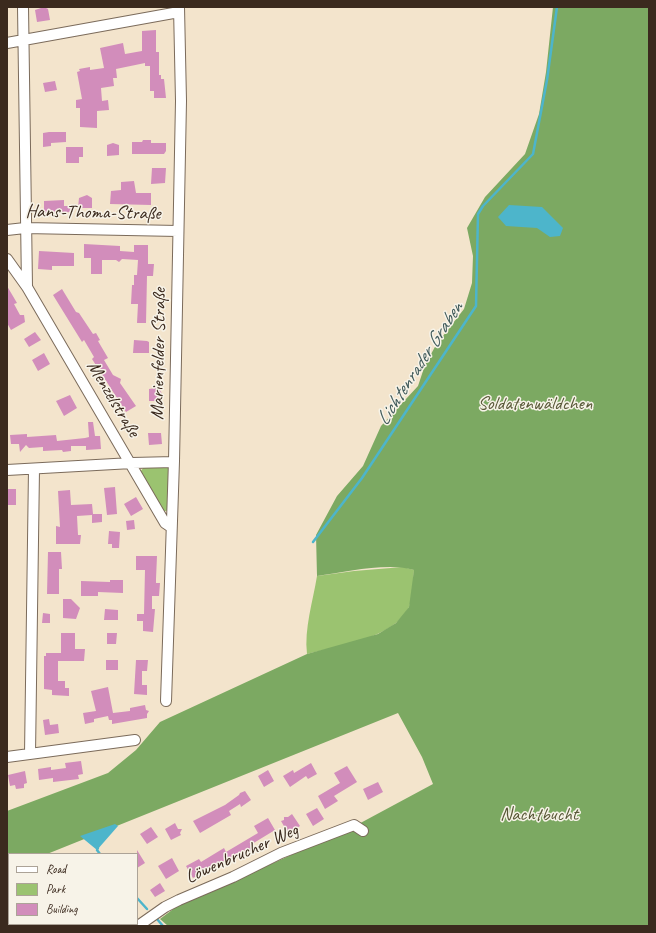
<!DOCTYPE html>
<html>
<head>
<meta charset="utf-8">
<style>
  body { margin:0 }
  #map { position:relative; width:656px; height:933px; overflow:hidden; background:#f3e4cc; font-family:Caveat,sans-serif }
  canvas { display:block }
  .frame { position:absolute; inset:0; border:8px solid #3b2a1e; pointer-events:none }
  .legend { position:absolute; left:8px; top:853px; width:130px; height:72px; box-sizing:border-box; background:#f7f3e8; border:1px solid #aca397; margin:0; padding:5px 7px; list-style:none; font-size:12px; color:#3b2a1e }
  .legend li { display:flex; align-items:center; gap:8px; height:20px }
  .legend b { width:20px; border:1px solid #aca397 }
</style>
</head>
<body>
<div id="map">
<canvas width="656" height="933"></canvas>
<div class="frame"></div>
<ul class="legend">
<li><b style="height:5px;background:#fff"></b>Road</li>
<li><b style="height:11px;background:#9bc370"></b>Park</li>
<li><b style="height:11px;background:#d28dbb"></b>Building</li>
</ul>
</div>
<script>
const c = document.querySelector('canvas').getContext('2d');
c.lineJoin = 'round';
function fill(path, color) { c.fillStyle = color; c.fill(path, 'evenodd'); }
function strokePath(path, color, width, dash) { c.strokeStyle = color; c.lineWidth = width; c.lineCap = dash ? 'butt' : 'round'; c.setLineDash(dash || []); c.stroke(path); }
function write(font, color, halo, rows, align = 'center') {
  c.font = font + ' Caveat,sans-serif'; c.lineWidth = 3; c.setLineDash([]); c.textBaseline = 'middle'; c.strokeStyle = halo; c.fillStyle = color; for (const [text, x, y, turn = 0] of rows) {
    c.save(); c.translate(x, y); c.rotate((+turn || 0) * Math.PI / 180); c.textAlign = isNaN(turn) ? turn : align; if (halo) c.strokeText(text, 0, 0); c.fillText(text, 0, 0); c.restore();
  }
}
fill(new Path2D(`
  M171,466L169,510L162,512L140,472L144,467Z
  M403,567L414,570C413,582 413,596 409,607C395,638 337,646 307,654C304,629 313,601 317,576L354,571Z`), '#9bc370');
fill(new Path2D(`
  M553,7H649V926H168L160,919L176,907L353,827L433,784L422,757L398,713L47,854H9V869L7,870V811L108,773L136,750L160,722L307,654L378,634L396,623L409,607L414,570C389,562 344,572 317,576L316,535L337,496L363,466L381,426L418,386L425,365L436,345L464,309L472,283L473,256L467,228L485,197L525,154L539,114L546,72Z`), '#7ca962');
fill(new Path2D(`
  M509,205L542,207L563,228L560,236L550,237L537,228L506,226L498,217Z
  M115,824L118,826L97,850L80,836Z`), '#4db5cb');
strokePath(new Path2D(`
  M313,542L362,478L476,306L478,214L483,206L533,154L547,80L557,7
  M98,848L97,850L100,854
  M137,898L147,909
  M157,919L163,926`), '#4db5cb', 2.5);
fill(new Path2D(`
  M44,7L48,9L50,20L37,22L35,10Z
  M156,30V52H159V75H161V79H164L166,98H154V91H150V66H145V63L116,69L117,78H113L114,86L101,88L102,101L108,100L109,110L97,111V128L80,127V108H76V100L82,99L77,72L80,71L79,69L90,67V70L104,68L100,48L123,43L125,54L142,51V31Z
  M55,81L57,90L45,92L43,83Z
  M49,132H66V142L51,143V146L43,147V133Z
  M143,140H151V143H166V151L164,154H132V142H142Z
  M113,143L119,145V155L107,156V145Z
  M66,147H83V157H79V163H66Z
  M152,168H166L165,183L151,184Z
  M134,181L136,193H151V205L110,204L111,191L121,190V182Z
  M87,195L92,198V208H78L79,198Z
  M64,200V206H73V212L44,213V201Z
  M84,244L120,246V251L134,252V245H148V264H154L153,276H147L146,323H137L138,304H131L132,285H134V275H137L138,260L122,259L119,262L116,260H102V274H91V258H84Z
  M39,251L74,253V266H52V270L38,269Z
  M7,286L17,303L14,304L20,315H24L25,322L11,330L7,323Z
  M62,289L76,312L79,313L93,334L96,333L100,340L98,341L108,358L104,360L113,375L121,379L120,383L136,406L126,412L92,359L94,357L84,340L82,342L53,295Z
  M35,332L41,340L29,347L24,339Z
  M134,340L147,341L149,342V353H133Z
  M44,353L50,364L38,371L32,360Z
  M156,388L160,390L162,394L159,396V401H149V389Z
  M70,395L77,408L64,416L56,401Z
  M88,422H93L95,436H100L101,449L86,450V446H71V451L63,452L62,450L43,451V447L29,448L26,445L20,452L19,444H11L10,435L27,434V437L56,435L57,441L85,438L89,437Z
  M148,433H161L162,444L149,445Z
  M115,487L117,514L107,515L104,488Z
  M7,489H16V505H7Z
  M70,490L71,505L92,504L93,514H102V522L92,523V515L77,516L78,535H81L80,544H56V526L60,527L58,491Z
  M136,497L143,509L131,516L124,504Z
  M134,520L135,529L127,530L126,521Z
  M109,531L120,532L119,548H112V544H108Z
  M48,552H61L62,569H59V594H47Z
  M136,556H157L156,579V583H160L159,596H152V609H155L153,632L143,631V621H137V614H144L145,570H136Z
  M110,580H123V593L98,592V596H81V581L110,582Z
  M63,599H71L80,608L76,619L63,618Z
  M105,609L118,610V620H104Z
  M43,613L50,614V623H42Z
  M61,633H75V649H85L84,661H58V681H65V688H69V696L52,695V690L44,689V656H46V653H61Z
  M107,633H117L116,644H107Z
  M106,660H118V670H106Z
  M136,660H148L147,671H142V685H147V695L134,694Z
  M108,687L113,713L130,711V708L145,705L146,710L149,711L147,714V718L112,724V720H109L108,716L94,719V722L85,724L83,713L96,711L91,691Z
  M49,719L50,725L58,724L59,733L45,735L43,720Z
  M81,761L83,774L78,775L79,779L53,782V778L39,780L38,769L51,767V770L66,768L65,763Z
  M311,763L317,774L308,779L306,776L290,787L283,776L293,770L294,773Z
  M347,766L357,782L334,796L338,801L325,809L318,796L340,783L334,773Z
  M268,770L274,781L264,787L258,776Z
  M25,771L27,783L24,784V788L16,789L15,785L10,786L8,775Z
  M378,782L383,792L368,800L363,789Z
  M245,791L251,800L241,807L240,804L229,811L231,815L200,833L193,821L225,805L239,795L240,793Z
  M317,808L324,819L313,826L306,814Z
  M292,814L300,826L288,833L281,821L284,820V817H288Z
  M268,818L275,830L252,844L255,850L242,858L239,853L193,878L186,866L199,859L201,862L224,848L226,852L258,833L254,826Z
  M175,823L178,829H182L180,833L181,835L171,840L165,829Z
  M151,827L158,837L147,844L140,834Z
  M137,850L145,863L137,868Z
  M172,858L179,871L166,879L158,866Z
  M160,883L165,891L155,897L150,890Z`), '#d28dbb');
const minor = new Path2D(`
  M23,7L27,287
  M7,43L179,12
  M7,230L25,228L178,231
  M7,259L27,287L165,523L171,527
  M7,470L132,463L174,462
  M166,701L174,461L181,101L179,7
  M30,754L34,469
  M7,757L135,740
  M138,926L165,907L179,900L233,877L281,853L354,825L363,831`);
strokePath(minor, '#7b6b5b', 12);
strokePath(minor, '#fff', 10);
write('19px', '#3b2a1e', '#f7f3e8', [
  ["Hans-Thoma-Straße",93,213,1],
  ["Marienfelder Straße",159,354,-89],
  ["Menzelstraße",113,399,59],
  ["Löwenbrucher Weg",242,854,-24]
]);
write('19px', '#585837', '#f7f3e8', [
  ["Soldatenwäldchen",535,404],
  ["Nachtbucht",539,815]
]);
write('italic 20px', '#415b5b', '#f7f3e8', [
  ["Lichtenrader Graben",420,364,-57]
]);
</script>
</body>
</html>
